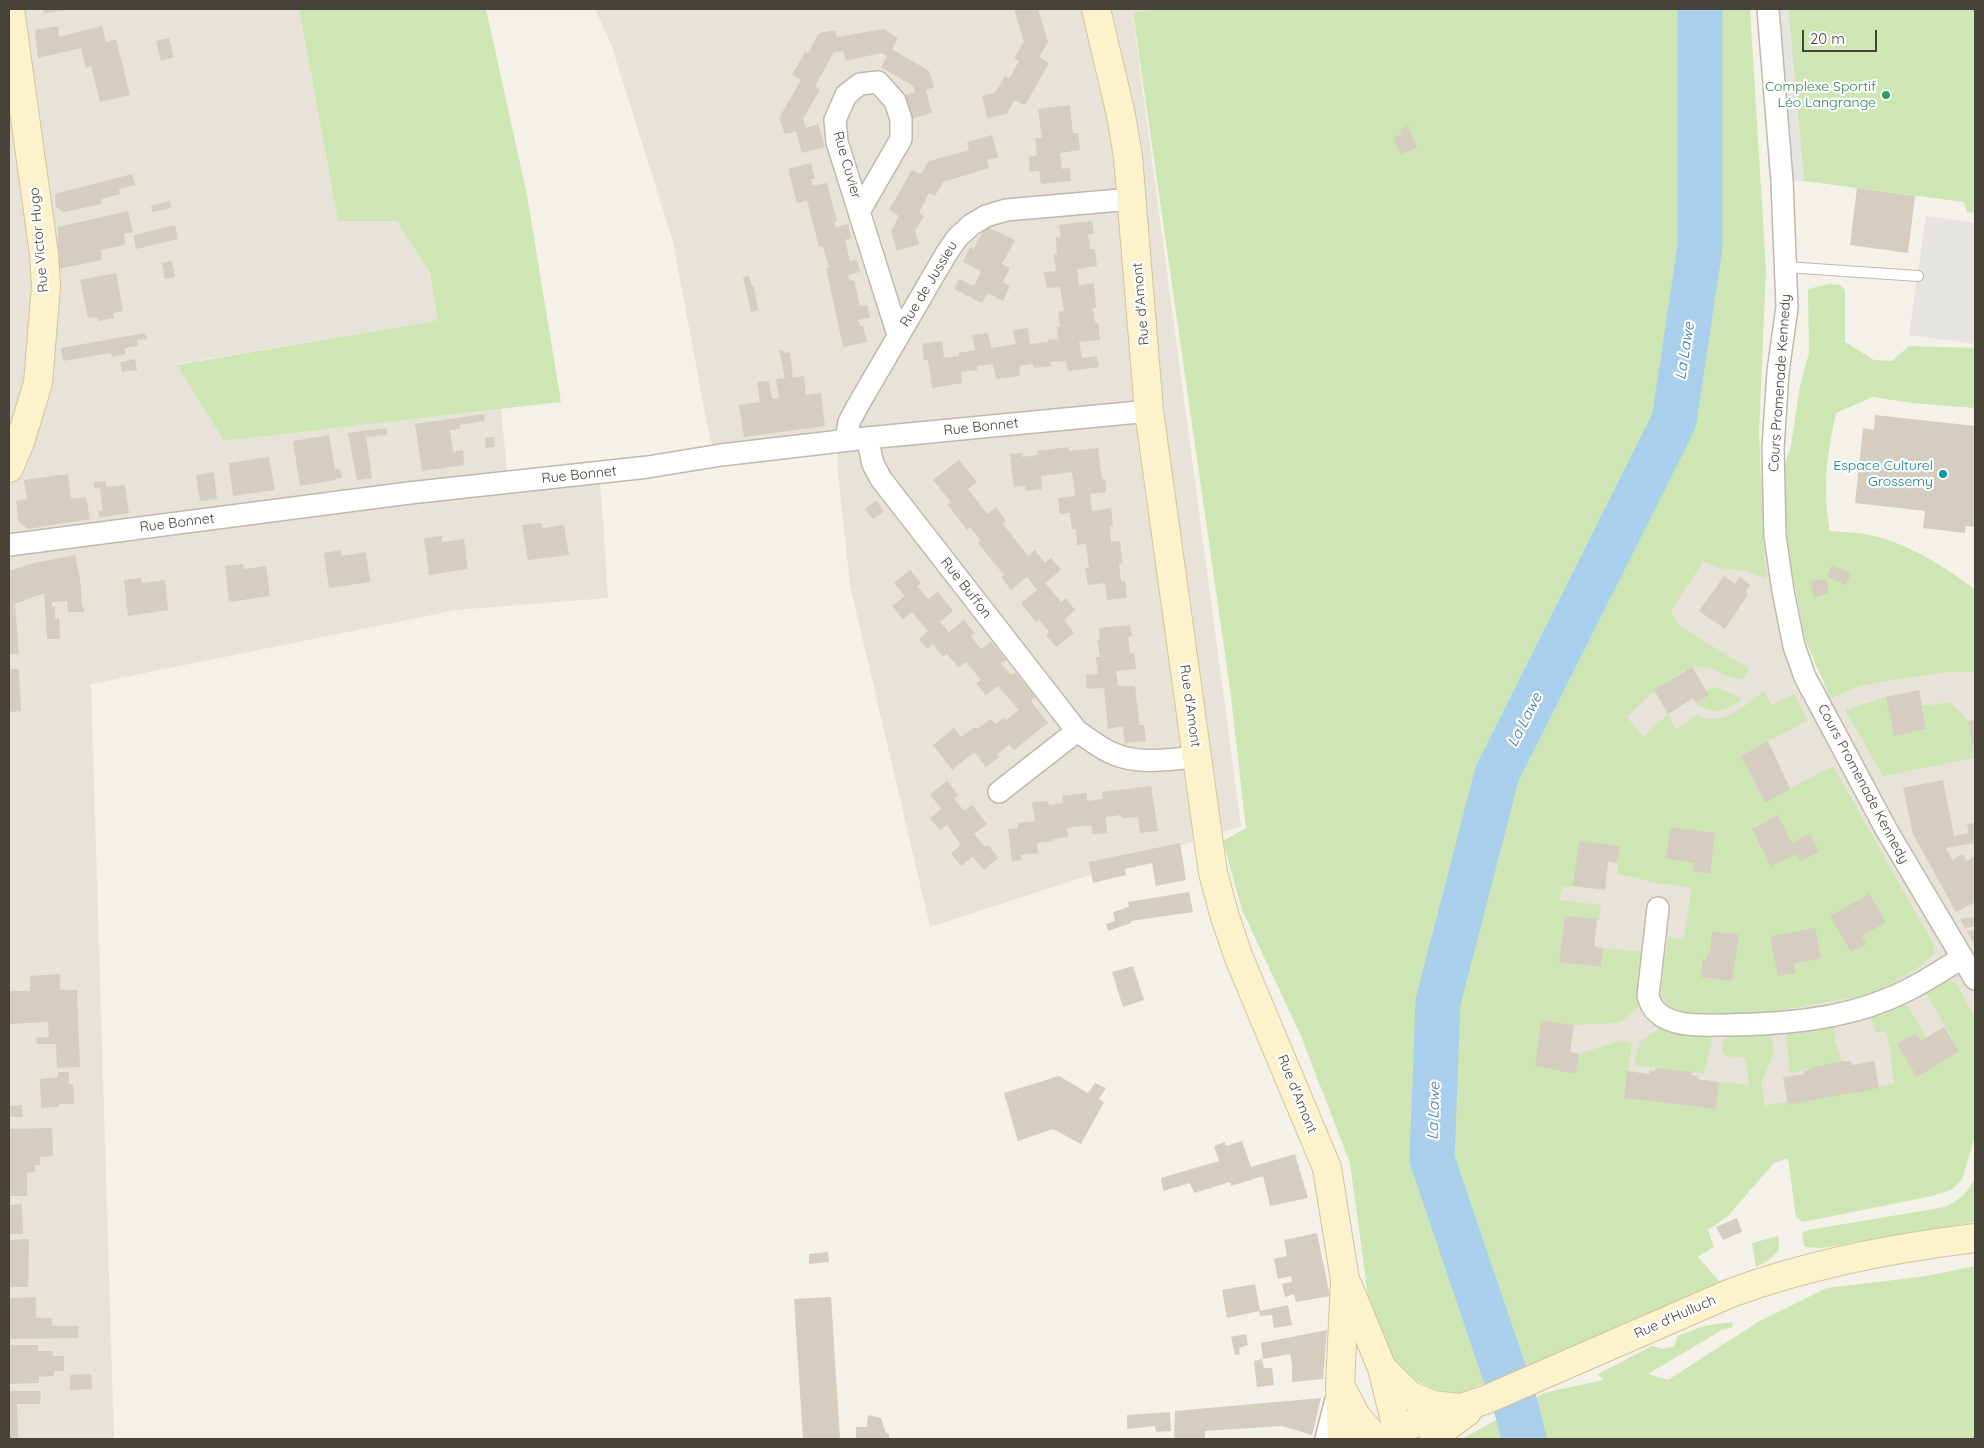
<!DOCTYPE html>
<html>
<head>
<meta charset="utf-8">
<style>
  body { margin:0 }
  #map { position:relative; width:1984px; height:1448px; overflow:hidden; background:#f4f1e9; font-family:Quicksand,sans-serif }
  canvas { display:block }
  .frame { position:absolute; inset:0; border:10px solid #474238; pointer-events:none }
  .scale { position:absolute; left:1802px; top:30px; width:75px; height:22px; box-sizing:border-box; border:2px solid #474238; border-top:0; padding-left:6px; font-size:15px; line-height:18px; white-space:nowrap; color:#474238; -webkit-text-stroke:4px #fff; paint-order:stroke }
</style>
</head>
<body>
<div id="map">
<canvas width="1984" height="1448"></canvas>
<div class="frame"></div>
<div class="scale">20 m</div>
</div>
<script>
const c = document.querySelector('canvas').getContext('2d');
c.lineJoin = 'round';
function fill(path, color) { c.fillStyle = color; c.fill(path, 'evenodd'); }
function strokePath(path, color, width, dash) { c.strokeStyle = color; c.lineWidth = width; c.lineCap = dash ? 'butt' : 'round'; c.setLineDash(dash || []); c.stroke(path); }
function write(font, color, halo, rows, align = 'center') {
  c.font = font + ' Quicksand,sans-serif'; c.lineWidth = 4.5; c.setLineDash([]); c.textBaseline = 'middle'; c.strokeStyle = halo; c.fillStyle = color; for (const [text, x, y, turn = 0] of rows) {
    c.save(); c.translate(x, y); c.rotate((+turn || 0) * Math.PI / 180); c.textAlign = isNaN(turn) ? turn : align; if (halo) c.strokeText(text, 0, 0); c.fillText(text, 0, 0); c.restore();
  }
}
fill(new Path2D(`
  M9,9H299L338,221H396L430,273L438,320L178,364L224,441L501,409L508,482L599,473L603,519L608,598L456,610L91,684L114,1439H9Z
  M595,9H1160L1133,18L1241,826L930,927L850,585L837,465L838,442L721,455L710,440L673,242L612,47Z
  M1773,473L1810,686L1883,682L1947,672L1975,673V1130L1788,1158L1774,1163L1749,1191L1514,1148L1542,896L1614,730L1680,627L1671,614L1681,595L1741,494L1762,475Z`), '#e7e3d8');
fill(new Path2D(`
  M299,9H486L527,195L561,402L224,441L177,365L438,320L430,273L396,221H338Z
  M1158,9H1750L1766,269L1759,432L1764,556L1767,579L1746,571L1718,568L1704,561L1681,595L1671,614L1681,627L1748,668C1746,689 1725,675 1715,670C1709,667 1702,666 1696,667C1679,668 1640,704 1627,717L1643,737L1668,714L1676,730L1696,715C1724,727 1743,707 1764,691L1772,705L1794,694L1808,720L1741,756L1764,802L1833,766L1932,942L1935,948L1934,954L1923,964L1886,987L1857,997L1747,1016L1682,1012C1675,1009 1667,1005 1663,998C1659,989 1667,949 1668,937L1684,939L1691,891L1688,887L1656,883L1618,874L1617,863L1620,846L1580,841L1573,886L1563,887L1559,900L1601,905L1599,920L1565,916L1559,962L1600,967L1603,948L1645,952L1637,1009L1620,1023L1574,1025L1541,1020L1535,1066L1576,1073L1579,1054L1622,1040L1632,1043L1624,1098L1716,1109L1719,1082L1749,1085L1745,1058L1726,1056L1722,1053L1723,1042L1729,1036L1767,1034L1772,1038L1774,1053L1761,1084L1765,1106L1788,1101L1789,1105L1894,1084L1890,1049L1886,1031L1875,1033L1870,1015L1902,1004L1908,1006L1927,1038L1921,1041L1916,1033L1897,1044L1917,1077L1959,1051L1927,995L1926,991L1946,978L1956,984L1975,1017V1136L1962,1180L1951,1190L1932,1196L1803,1222L1796,1217L1788,1158L1774,1163L1727,1217L1708,1230L1714,1247L1698,1257L1720,1282L1532,1364L1461,1393L1436,1390L1407,1376L1389,1359L1369,1303L1350,1163L1301,1036L1242,910L1223,841L1246,828L1230,689L1133,13Z
  M1788,9H1975V213L1967,212L1964,202L1804,181Z
  M1829,284L1840,285L1845,290V342L1874,360L1892,361L1909,346L1975,348V408L1912,403L1873,397L1836,413C1827,456 1822,487 1830,531C1841,532 1853,532 1865,534C1906,542 1939,563 1972,587L1975,590V673L1947,672L1883,682L1860,686L1831,698L1805,640L1785,534L1783,469L1791,446L1800,386L1809,353L1808,289Z
  M1718,687L1742,699C1726,710 1713,718 1696,703L1709,695L1706,690Z
  M1886,697L1894,736L1926,729L1922,706L1951,702L1968,721L1975,758L1883,776L1845,710Z
  M1834,1023L1835,1041L1842,1061L1790,1073L1786,1038L1789,1031Z
  M1659,1028L1708,1035L1712,1041L1704,1074L1634,1065L1640,1042Z
  M1975,1178V1222L1823,1248L1805,1247L1802,1237L1803,1232L1808,1230L1945,1207C1960,1200 1968,1192 1975,1178Z
  M1778,1236L1779,1250L1769,1260L1756,1267L1752,1243Z
  M1975,1266V1439H1462L1544,1393L1603,1380L1598,1374L1652,1346L1663,1349L1674,1346L1678,1336L1703,1326L1732,1322L1733,1327L1722,1330L1648,1374L1668,1380L1758,1322L1827,1288L1927,1276Z`), '#cee6b4');
fill(new Path2D(`
  M1768,9H1788L1804,181H1782Z
  M1926,216L1975,223V344L1909,335Z`), '#e5e4e1');
strokePath(new Path2D(`
  M1524,1439L1517,1410L1432,1159L1438,1002L1497,774L1674,421L1700,247V9`), '#a9cfed', 45);
fill(new Path2D(`
  M43,9H67V10L44,13Z
  M1014,9H1038L1048,42L1039,57L1049,63L1025,105L1014,100L1007,114L987,118L982,96L995,93L1005,76L1009,79L1019,61L1014,58L1024,42Z
  M58,26L59,37L102,26L106,42L116,39L130,95L100,102L91,66L86,68L81,48L38,58L35,30Z
  M883,29L898,38L892,49L929,71L934,87L926,90L932,113L908,120L902,96L915,92L913,86L881,67L887,56L881,53L846,61L843,51L834,52L815,86L820,90L803,118L806,128L818,124L825,147L802,153L796,131L785,134L779,118L801,80L792,75L805,52L808,53L819,33L835,30L837,37Z
  M169,38L174,57L161,61L156,41Z
  M1070,105L1073,133H1078L1080,150L1060,153L1062,169L1070,168L1071,181L1041,184L1039,171L1030,172L1029,157L1037,155L1035,138H1042L1038,109Z
  M1408,126L1417,147L1401,155L1393,138L1402,134L1401,129Z
  M992,135L998,157L987,160L989,168L943,182L935,196L929,193L919,213L924,216L915,230L919,244L897,251L891,231L899,216L889,210L912,170L921,174L929,161L969,150L967,142Z
  M811,163L815,179H811L813,186L827,183L837,221L834,222L836,227L848,224L851,238L845,240L850,261L857,260L860,272L848,275L849,281L854,280L860,306L867,305L870,318L858,320L860,326H863L867,342L843,347L826,268L829,267L823,247H819L807,200L797,203L788,169Z
  M132,174L135,185L119,189L120,194L101,199L102,204L64,212L56,207L55,194Z
  M1857,188L1915,196L1908,253L1850,245Z
  M170,201L171,208L152,212L151,206Z
  M128,211L133,232L124,234L125,245L101,250L102,260L58,269V227Z
  M1092,221L1094,233L1088,234L1090,249H1095L1097,266L1077,269L1079,285L1094,283L1096,308H1093L1095,323H1098L1100,340L1079,342L1082,358L1097,356L1099,367L1068,371L1066,361L1050,362L1051,366L1034,368L1033,364L1019,366L1020,376L996,379L993,364L977,366V370L961,372L962,383L932,388L928,360H924L922,344L942,341L944,358L959,356V353L975,350L972,335L988,333L991,348L1016,344L1013,330L1028,328L1030,344L1048,342V340L1058,339L1057,327H1060L1058,312L1064,311L1060,287L1047,288L1044,272L1056,271L1054,254H1057L1056,238L1061,237L1059,225Z
  M175,225L178,239L136,249L134,235Z
  M985,226L1015,240L1002,264L1010,268L1003,282L1010,286L1003,301L988,293L982,303L954,289L959,279L974,286L981,271L963,262L970,247L974,249Z
  M172,261L175,277L165,279L162,263Z
  M116,273L123,311L113,313L114,318L99,321L97,317L88,318L80,280Z
  M749,276L752,287L754,286L758,310L751,312L743,277Z
  M145,333L147,339L137,340L138,346L125,348L126,354L112,357L111,353L63,361L61,348Z
  M779,350H783L784,353L790,352L793,378L804,376L806,395L821,393L825,426L744,437L739,405L760,402L757,382L769,381L772,399L779,398L776,379L785,378Z
  M135,359L137,370L122,372L120,362Z
  M484,414L485,421L460,425V429L450,430L453,452L463,450L464,465L422,471L415,424Z
  M1875,415L1975,426V527L1966,526L1965,533L1923,528L1925,511L1855,503L1863,428L1874,430Z
  M386,428L387,435L366,437L372,478L357,480L348,433Z
  M329,435L335,469H340L342,478L336,479V480L300,486L293,441Z
  M494,437L495,447L486,448L485,438Z
  M1069,447V451L1098,448L1102,479H1105L1106,492L1090,494L1092,511L1111,508L1113,525L1110,526L1111,542L1120,541L1122,563L1119,564L1121,581H1125L1127,598L1107,600L1105,583L1088,585L1085,568H1089L1086,544L1077,545L1076,529H1072L1070,513L1060,514L1058,498L1075,496L1072,472L1041,476L1042,489L1026,491L1025,486L1014,487L1010,454L1022,453V457L1038,455L1037,451Z
  M269,457L275,490L233,496L229,463Z
  M959,460L977,482L968,489L987,514L996,507L1006,521L1003,524L1028,556L1035,550L1045,563L1051,558L1061,570L1045,583L1061,602L1066,598L1075,610L1064,620L1074,633L1056,647L1046,635L1049,632L1039,619L1036,622L1021,603L1037,590L1027,577L1011,590L1001,577L1004,575L978,543L981,541L970,527L967,530L948,505L951,502L933,480Z
  M214,472L217,499L200,501L196,475Z
  M68,474L71,499L86,497L90,519L28,529L18,521L16,501L27,499L24,480Z
  M106,481V487L125,485L129,513L99,518L98,511L103,510L100,488L95,489L94,482Z
  M876,501L884,511L873,519L865,509Z
  M541,523L543,528L564,525L569,555L528,560L522,525Z
  M442,536V542L464,539L468,569L429,575L424,538Z
  M341,550L342,556L366,552L370,582L329,588L324,553Z
  M75,555L80,579L82,605L85,612H68L67,601L52,602V607H55V618H59L60,639H47L44,593L15,604L19,654H9V571L34,563Z
  M243,564L244,569L266,566L270,596L229,602L225,566Z
  M1832,565L1851,574L1846,585L1827,577Z
  M910,570L921,583L917,586L928,599L938,592L953,611L940,622L949,632L964,620L975,633L971,636L981,649L991,642L1006,660L1001,664L1011,675L1015,672L1035,697L1031,701L1048,723L1014,750L1009,745L997,754L999,757L986,767L974,752L952,770L933,745L954,728L961,737L975,727L977,729L991,719L995,724L1004,718L1006,720L1019,710L998,686L986,695L976,683L981,680L966,662L958,667L947,654L943,657L933,644L927,649L919,639L928,631L912,612L903,619L892,606L905,596L894,583Z
  M1724,576L1735,584L1740,577L1750,585L1746,592L1748,594L1725,629L1699,611Z
  M141,578L142,583L165,580L168,610L128,616L124,580Z
  M1826,579L1829,593L1814,597L1810,581Z
  M1130,625L1132,636L1128,637L1130,654L1134,653L1136,669L1116,671L1118,686H1135L1139,722V725H1144L1146,741L1125,743L1123,726L1108,729L1104,688L1087,689L1086,675L1098,674L1096,657H1100L1097,640L1100,639L1099,628Z
  M1692,667L1709,695L1696,703L1693,698L1668,714L1654,690Z
  M9,669H19L21,711L9,712Z
  M1919,690L1926,729L1894,736L1886,697Z
  M1975,720V752H1974L1968,721Z
  M1768,741L1790,789L1765,803L1741,756Z
  M1943,780L1954,836L1969,833L1967,824L1975,823V843L1946,848L1952,860L1963,854L1967,861L1975,856V902L1956,912L1913,834L1903,788Z
  M947,781L958,795L954,798L964,811L972,805L987,824L974,834L985,847L988,845L998,858L984,870L973,857L961,866L951,853L961,845L947,825L940,830L930,818L941,809L930,794Z
  M1151,786L1158,831L1140,833L1138,817L1122,818L1121,815L1106,817L1107,833L1093,834L1091,825L1067,828L1068,837L1053,839L1054,841L1037,843L1038,853L1021,855L1022,860L1012,861L1008,829L1018,828V823L1035,821L1032,802L1048,801L1049,805L1063,803L1062,796L1087,793V801L1103,799L1102,792Z
  M1778,815L1792,843L1810,834L1819,852L1800,861L1796,854L1771,866L1752,829Z
  M1670,827L1715,833L1710,874L1693,871L1695,863L1666,858Z
  M1579,841L1620,846L1617,863L1608,862L1605,890L1573,886Z
  M1180,843L1186,880L1156,886L1152,863L1125,869L1126,875L1093,883L1089,862Z
  M1189,892L1193,912L1131,921V923L1108,931L1106,924L1115,921L1113,912L1129,907L1128,902Z
  M1869,894L1886,922L1862,936L1866,944L1851,952L1830,916Z
  M1565,916L1597,919L1594,946L1603,948L1601,967L1559,962Z
  M1975,917V926L1965,928L1960,919Z
  M1815,928L1821,958L1794,964L1796,973L1778,976L1770,936Z
  M1975,930V947L1967,931Z
  M1712,931L1739,935L1732,981L1701,977L1703,959L1706,960L1707,954H1710Z
  M1133,966L1144,1000L1123,1007L1112,972Z
  M60,974V990H77L80,1067L57,1068L56,1044H37L36,1038L49,1037L48,1022L9,1024V991H30V976Z
  M1541,1020L1574,1025L1570,1052L1579,1054L1576,1074L1535,1066Z
  M1944,1027L1959,1051L1917,1077L1897,1044L1916,1033L1921,1041Z
  M1842,1061L1851,1062L1852,1065L1874,1061L1879,1088L1788,1105L1783,1077L1804,1074L1803,1071L1809,1070V1068Z
  M1656,1068L1692,1072V1075L1698,1076L1697,1079L1719,1082L1716,1109L1624,1098L1627,1071L1649,1074L1650,1070L1655,1071Z
  M58,1072H69V1084H73L74,1104H59V1107L41,1108L40,1079L58,1077Z
  M1059,1076L1088,1093L1095,1083L1106,1088L1099,1099L1104,1102L1081,1144L1053,1129L1018,1141L1004,1093Z
  M22,1105L23,1117H9V1106Z
  M52,1128L53,1156L40,1157V1165H35V1172L27,1173V1196H9L10,1129Z
  M1242,1141L1251,1167L1295,1154L1308,1198L1270,1206L1263,1176L1231,1186L1230,1182L1194,1193L1190,1183L1163,1191L1161,1178L1219,1161L1214,1146L1225,1142L1226,1146Z
  M22,1204L23,1234H9V1205Z
  M1737,1218L1742,1232L1723,1240L1716,1227Z
  M1317,1233L1330,1296L1296,1302L1294,1294L1285,1297L1282,1284L1292,1282L1291,1276L1278,1279L1274,1259L1287,1256L1284,1240Z
  M29,1239L28,1287H9V1240Z
  M828,1252L829,1262L809,1264V1254Z
  M1255,1284L1260,1311L1288,1305L1292,1325L1274,1328L1272,1315L1260,1316L1259,1311L1227,1318L1222,1290Z
  M36,1297V1318H52V1326H79L78,1338L9,1339V1298Z
  M831,1297L840,1439H803L794,1299Z
  M1327,1330L1323,1379L1292,1382V1364L1290,1354L1263,1359L1261,1343Z
  M1246,1334L1248,1345L1239,1348L1240,1354L1235,1355L1231,1337Z
  M9,1345H38V1351H53V1356H64V1371H54V1376L39,1377V1383L9,1384Z
  M1262,1359L1264,1368H1272L1274,1385L1257,1387L1254,1361Z
  M91,1374L92,1389L70,1390V1375Z
  M9,1391H41L40,1404H17L18,1439H9Z
  M1321,1398L1312,1435L1282,1426L1205,1431V1439H1174L1175,1411Z
  M1170,1412L1171,1431L1156,1432L1155,1426L1127,1429V1415Z
  M868,1415L881,1418L886,1433L889,1434V1439H856V1427H867Z`), '#d5cdbf');
const lane = new Path2D(`
  M1786,267L1918,276`);
const street = new Path2D(`
  M1768,9L1782,181L1787,307L1778,372L1773,448L1775,536L1783,591L1794,646L1805,677L1886,829L1975,979
  M860,210L901,139V119L895,101L878,82L860,84L846,95L835,120L837,142L898,335
  M867,438L873,464L881,479L1077,731C1089,739 1101,749 1114,754C1140,765 1170,759 1197,757
  M846,440L849,422L857,407L946,254L957,238L971,225L986,216L1006,210L1132,199
  M9,545L409,493L648,467L721,455L867,438L1149,411
  M999,792L1077,731
  M1658,908L1648,996C1650,1002 1652,1008 1657,1012C1673,1028 1706,1025 1727,1025C1781,1024 1838,1020 1888,999C1915,988 1938,973 1962,958
  M1326,1439L1335,1403`);
const secondary = new Path2D(`
  M1096,9L1121,115L1128,157L1149,411L1213,873L1225,917L1239,958L1327,1168L1345,1280L1340,1386L1342,1439
  M9,468L20,442L38,383L46,286L44,254L10,9
  M1348,1286L1382,1368L1398,1433V1439
  M1383,1369L1409,1395L1433,1405L1459,1408
  M1342,1389L1356,1416L1376,1439
  M1389,1439L1406,1426L1485,1400L1731,1293C1809,1264 1893,1248 1975,1238
  M1434,1439L1449,1425L1467,1412`);
strokePath(lane, '#bfb9ac', 12);
strokePath(street, '#bfb9ac', 24);
strokePath(secondary, '#d1c59b', 30);
strokePath(lane, '#fff', 10);
strokePath(street, '#fff', 21);
strokePath(secondary, '#fcf2cb', 28);
for (const [x, y, r, color] of [
  [1886,95,5,"#2e9e5b"],
  [1943,474,5,"#0f9aa8"]
]) { const dot = new Path2D(); dot.arc(x, y, r, 0, 2 * Math.PI); c.fillStyle = color; c.fill(dot); strokePath(dot, '#fff', 2); }
write('14px', '#27864d', '#fff', [
  ["Complexe Sportif",1876,87],
  ["Léo Langrange",1876,103]
], 'right');
write('14px', '#474238', '#fff', [
  ["Rue Cuvier",847,165,74],
  ["Rue Victor Hugo",39,240,-95],
  ["Rue de Jussieu",929,284,-59],
  ["Rue d'Amont",1141,304,-95],
  ["Cours Promenade Kennedy",1780,383,-86],
  ["Rue Bonnet",981,427,-6],
  ["Rue Bonnet",579,475,-6],
  ["Rue Bonnet",177,523,-7],
  ["Rue Buffon",966,588,52],
  ["Rue d'Amont",1190,706,82],
  ["Cours Promenade Kennedy",1863,784,62],
  ["Rue d'Amont",1297,1094,68],
  ["Rue d'Hulluch",1675,1317,-24]
]);
write('14px', '#0d838f', '#fff', [
  ["Espace Culturel",1933,466],
  ["Grossemy",1933,482]
], 'right');
write('italic 15px', '#3577af', '#fff', [
  ["La Lawe",1685,351,-81],
  ["La Lawe",1525,720,-63],
  ["La Lawe",1434,1111,-88]
]);
</script>
</body>
</html>
